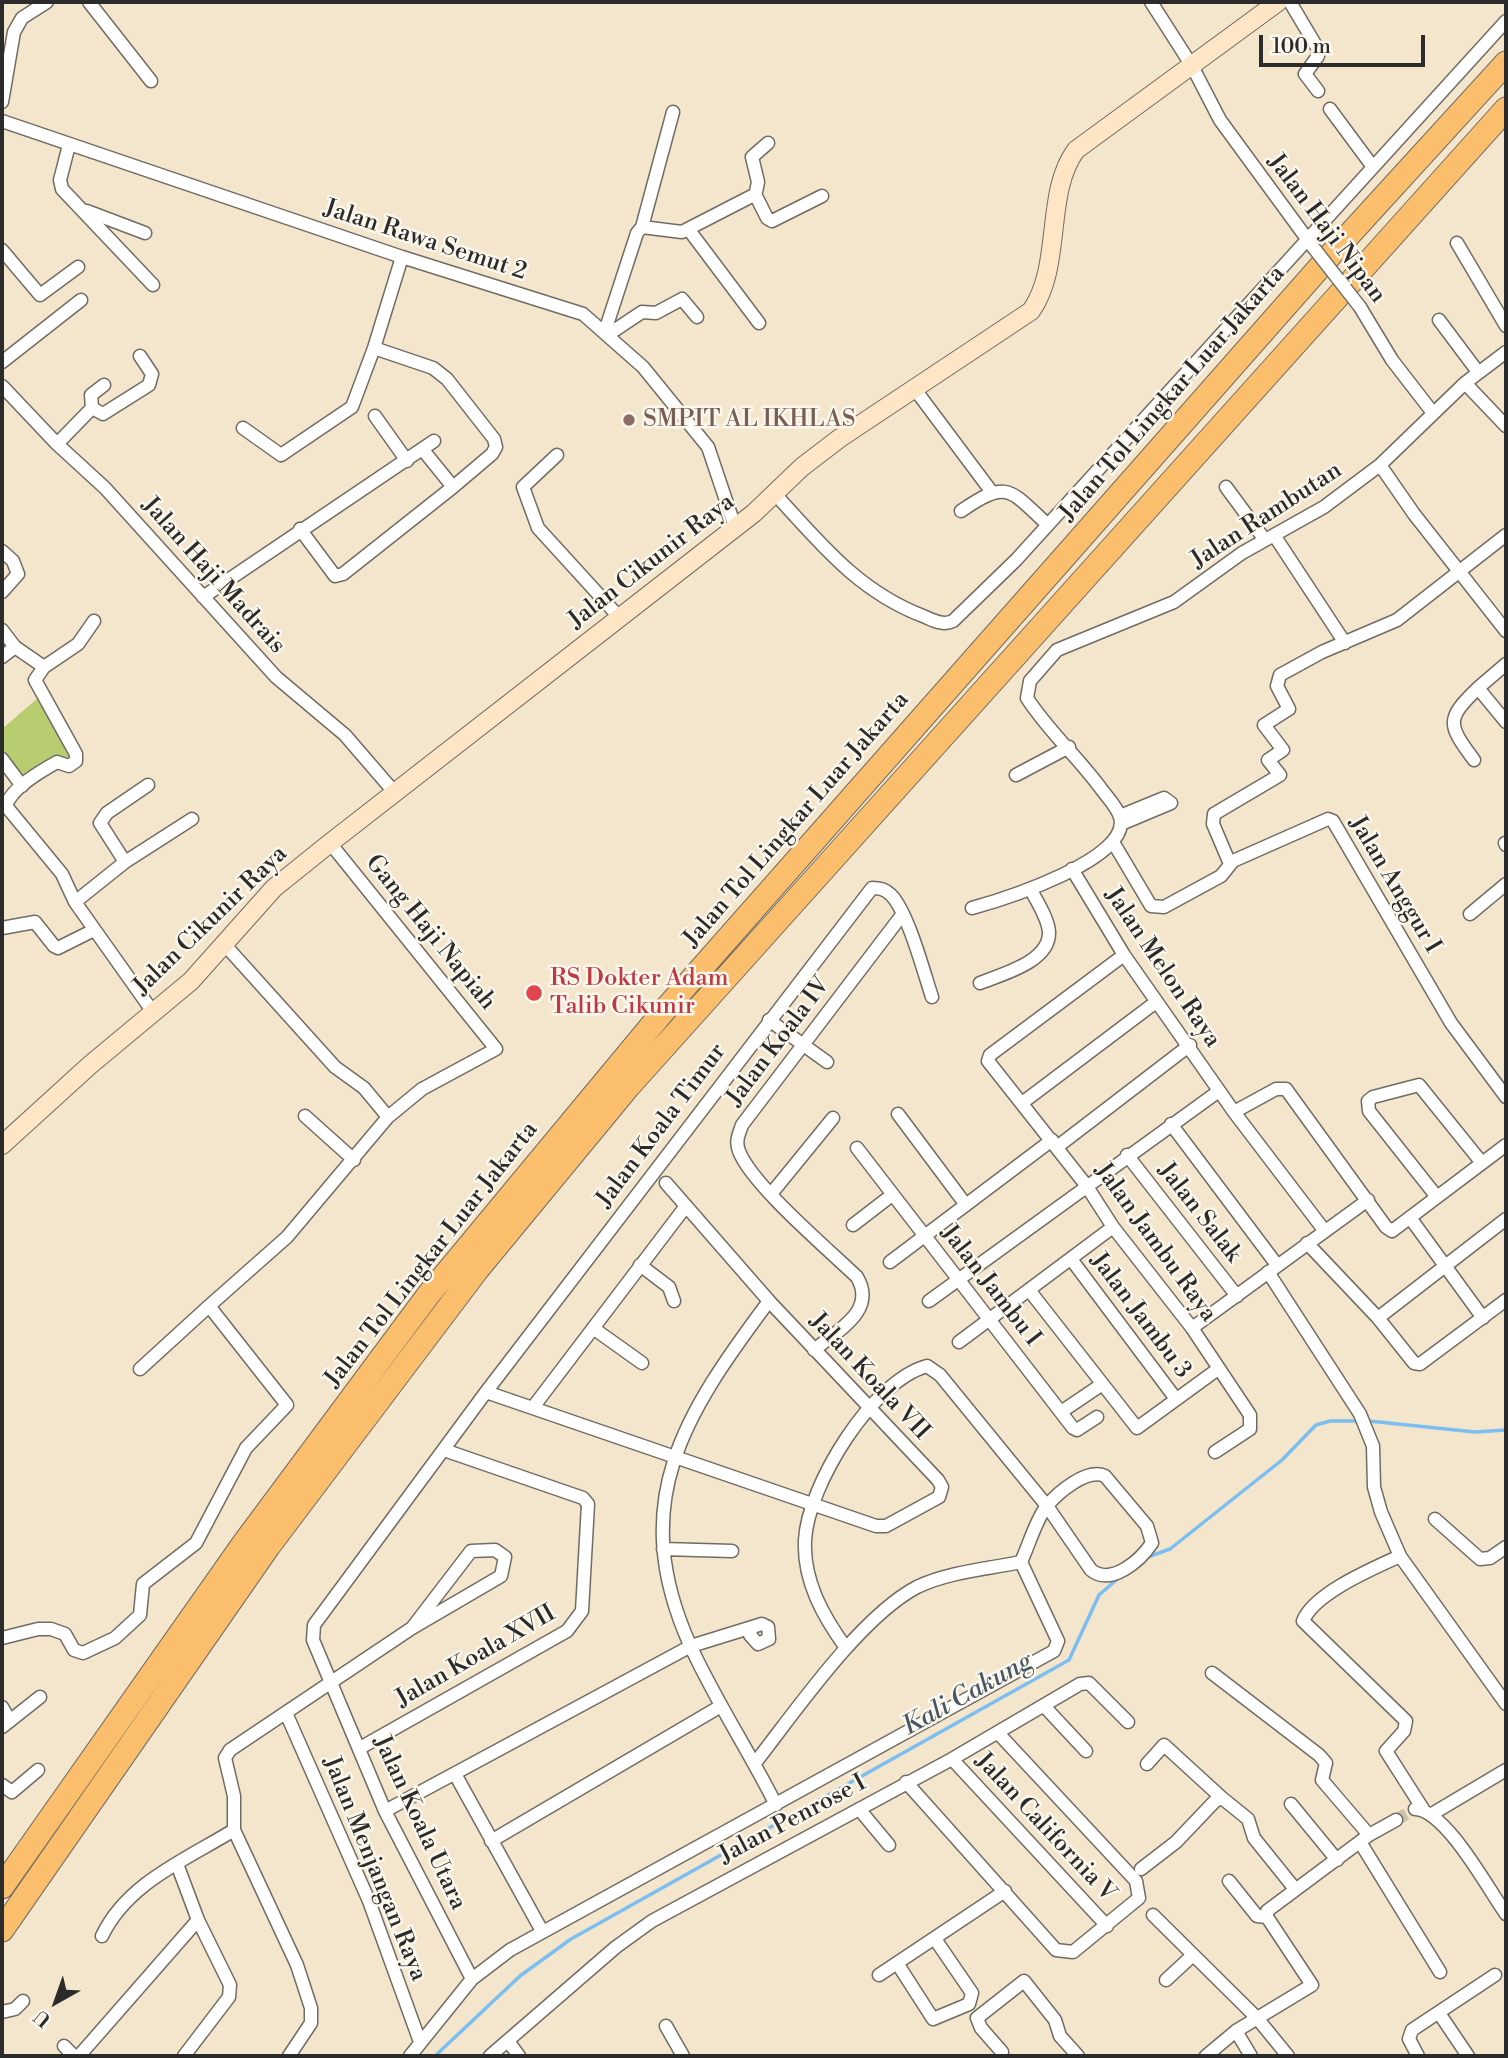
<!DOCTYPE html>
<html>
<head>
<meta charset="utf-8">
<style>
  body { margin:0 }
  #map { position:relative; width:1508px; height:2058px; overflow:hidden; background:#f3e6cc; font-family:"Libre Bodoni",serif }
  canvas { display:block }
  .frame { position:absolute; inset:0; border:4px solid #2b2b2b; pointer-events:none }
  .north { position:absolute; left:21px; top:1967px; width:70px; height:70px; -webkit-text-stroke:5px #fbf7ec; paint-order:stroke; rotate:220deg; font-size:19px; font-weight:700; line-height:28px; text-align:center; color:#2b2b2b }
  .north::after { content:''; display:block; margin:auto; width:24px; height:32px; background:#2b2b2b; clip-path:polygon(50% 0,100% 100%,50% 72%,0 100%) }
  .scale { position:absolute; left:1259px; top:35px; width:166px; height:32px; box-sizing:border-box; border:4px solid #2b2b2b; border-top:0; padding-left:9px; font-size:21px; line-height:24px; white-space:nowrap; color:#2b2b2b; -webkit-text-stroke:5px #fbf7ec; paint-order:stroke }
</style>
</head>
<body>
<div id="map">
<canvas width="1508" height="2058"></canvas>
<div class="frame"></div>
<div class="north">U</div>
<div class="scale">100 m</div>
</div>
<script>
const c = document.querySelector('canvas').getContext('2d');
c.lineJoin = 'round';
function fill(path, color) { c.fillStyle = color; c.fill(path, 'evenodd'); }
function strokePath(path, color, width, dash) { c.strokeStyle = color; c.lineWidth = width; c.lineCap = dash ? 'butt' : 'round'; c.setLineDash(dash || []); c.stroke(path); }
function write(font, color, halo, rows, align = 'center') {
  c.font = font + ' "Libre Bodoni",serif'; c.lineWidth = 5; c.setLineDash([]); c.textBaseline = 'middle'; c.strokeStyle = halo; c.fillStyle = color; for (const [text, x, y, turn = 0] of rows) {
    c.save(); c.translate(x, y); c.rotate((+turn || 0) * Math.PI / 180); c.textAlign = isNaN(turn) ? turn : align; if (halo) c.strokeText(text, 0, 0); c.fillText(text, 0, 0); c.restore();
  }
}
fill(new Path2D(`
  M39,697L74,756L22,781L2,754V729Z`), '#b8cc70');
strokePath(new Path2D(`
  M1148,1557L1170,1549L1282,1460L1316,1425L1330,1421H1369L1475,1432L1506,1430
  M435,2056L520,1976L571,1939L1069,1660L1099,1595L1122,1575`), '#7cbef1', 3.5);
strokePath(new Path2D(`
  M1396,1820L1415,1809`), '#cbc1ac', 12, [12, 6]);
const street = new Path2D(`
  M89,2L151,81
  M1151,2L1192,66L1220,120L1313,247
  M1290,2L1318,49V56L1305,74L1318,91
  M2,102L14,32L22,18L47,2
  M1330,109L1373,167
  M2,121L402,257L583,314L643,367L708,447L735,527
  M69,145L60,180L62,189L153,285
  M755,197L758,182L752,157L768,143
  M87,211L145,233
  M642,227L682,232L752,196L757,198L767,218L772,221L822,196
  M689,230L759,323
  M1457,243L1506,326
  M2,250L40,295L78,267
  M1360,307L1392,360L1433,413
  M1439,320L1478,372
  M605,331L637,233L642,227L673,112
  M609,334L642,312L656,313L682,299L697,317
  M374,348L433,368L447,379L494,439L496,447L492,454L453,487
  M2,362L81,300
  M1465,383L1506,426
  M2,386L57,444L105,488L276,677L345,735L395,793
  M914,388L991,491
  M92,408L91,395L104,385
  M375,416L407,461
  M243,428L281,455L352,407L374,348L402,257
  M57,444L92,408L103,414L149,385L152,374L140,356
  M557,455L523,487L538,528L620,618
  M1380,465L1414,514L1506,631
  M1226,487L1265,540
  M775,494C821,544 858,591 923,616C933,620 942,626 953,621L1016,560L1506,21
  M961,511C1008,479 1009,489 1048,525
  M300,529L335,576L343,574L453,487L423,450
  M1274,535L1345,643
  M2,551L13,561L18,574L2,592
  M203,597L434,441
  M94,621L78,644L44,667L35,680L76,754V761L69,766L57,762C41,771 11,788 6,806L62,874L75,902L153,1012
  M2,630L15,647L2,657
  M15,647L44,667
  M1506,664L1478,688L1506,722
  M2,759L22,786
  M1474,760C1447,724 1446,719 1478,688
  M1016,775L1069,747
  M1120,816L1164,798L1171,803L1121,824
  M1113,842L1151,906L1164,907L1221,876L1233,861L1328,819L1333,821L1451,1023L1506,1097
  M1505,843L1506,845
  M125,862L100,823L107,813L148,785
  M1230,864L1213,824L1214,814L1280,775L1268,760L1283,750L1264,725L1289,709L1277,686L1280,675L1322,652L1397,620L1506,535
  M1072,869L1124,955L1234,1112L1324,1230
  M75,902L125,862L192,819
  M972,908C1001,900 1133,859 1120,817C1117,807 1108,798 1102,790C1079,758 1048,731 1027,698L1030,681L1057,650L1174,602L1242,553L1324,507L1380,465L1465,383L1506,352
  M1470,914L1506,884
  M2,928L35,922L54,946L58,948L94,930
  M225,945L335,1067L364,1088L388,1117
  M1124,955L990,1055L988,1061L1086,1185L1113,1227L1192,1328L1250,1415V1429L1215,1452
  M980,983C1002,974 1050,962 1049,932C1048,918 1037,902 1031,890
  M769,1020L827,1062
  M1022,1103L1156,1002
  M1234,1112L1276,1089H1286L1386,1227L1392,1231L1506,1145
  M898,1114L966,1205
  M305,1116L354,1160
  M1171,1124L1277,1265
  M1057,1147L1190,1045
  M857,1148L1073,1428L1077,1430L1097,1417
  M1127,1155L1237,1296
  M771,1194L833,1118
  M1437,1197L1369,1111L1368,1101L1373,1097L1419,1085L1482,1163
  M1411,1219L1483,1318
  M853,1225L892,1195
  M1307,1243L1378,1318L1414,1363L1420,1364L1506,1300
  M1071,1259L1176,1399
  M890,1262L1052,1140
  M640,1265L669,1287L674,1301
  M1268,1272L1360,1414L1373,1446L1374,1487L1381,1512L1400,1556L1506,1704
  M1029,1290L1137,1428L1218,1369
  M769,1301C684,1415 626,1502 690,1645C715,1700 749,1751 776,1805
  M929,1301L1219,1091
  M1378,1318L1506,1219
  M593,1328L642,1363
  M1192,1328L1368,1200
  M959,1342L1113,1227
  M814,1350C838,1330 877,1311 857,1277C829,1250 751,1184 739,1151C735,1141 739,1134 742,1125L902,915
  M140,1369L209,1306
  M486,1392L876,1526H886L939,1497L942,1487L938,1480L769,1301L666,1183
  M534,1406L686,1206
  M1061,1412L1101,1385
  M1435,1519L1480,1559L1490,1558L1506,1547
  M663,1549L732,1551
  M1400,1556C1374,1568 1314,1593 1303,1621L1406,1721L1404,1731L1386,1751L1423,1809
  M2,1638L38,1629H51L65,1634L74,1650L83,1653L115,1638L140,1615L143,1584L196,1543L246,1448L287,1405L209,1306L287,1237L388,1117L422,1089L496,1049L330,843
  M1212,1673L1319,1755L1326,1763L1322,1780L1369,1835
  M1044,1706L1086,1751
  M2,1707L10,1721
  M286,1713L369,1901L420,2042
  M2,1727L40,1697
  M360,1748L567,1631L582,1611L588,1504L583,1498L444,1450
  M952,1759L1107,1926
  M755,1763C795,1712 860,1617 917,1587C948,1572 987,1569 1021,1562
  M1147,1764L1164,1745L1222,1798
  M455,1774L542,1931
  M906,1782L1056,1950L1073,1952L1139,1898L1136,1881L998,1733
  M2,1785L12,1792L38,1770
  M1291,1804L1337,1860
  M859,1809L889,1845
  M1415,1809C1446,1810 1488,1889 1506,1914
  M385,1811L691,1646L762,1624L768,1627L769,1639L758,1644L750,1635L751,1629
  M1432,1814L1506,1770
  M491,1841L721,1706
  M1360,1842L1440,1972
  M177,1864L198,1920L230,1985L229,1997L184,2056
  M1141,1869L1176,1842L1215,1801L1222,1798L1248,1819L1254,1838L1295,1889
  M1229,1881L1257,1916L1267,1917
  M1153,1915L1257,2018L1288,2056
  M102,1936C127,1883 187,1859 234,1830
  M897,1963L933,2019L969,2004L972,1993L935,1939
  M879,1975L1005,1891
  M472,1979L385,1811L313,1640L314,1625L486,1392L872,888C880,888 885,889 891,895C908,912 924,973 932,997
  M1166,1980L1193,1955
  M2,2012L15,2009L23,2001
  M1439,2013L1468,2056
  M666,2026L683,2056
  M1236,2031L1251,2056
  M508,2041L519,2056
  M64,2046L74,2056
  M1002,2052L981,2028L977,2018L1024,1981L1055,2020L1060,2036L1078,2056
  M79,2056L198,1920
  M289,2056L311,2023V2008L297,1965L234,1830V1796L225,1758L230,1750L412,1628L501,1576L505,1557L495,1550L471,1551L412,1628
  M410,2056L472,1979L510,1950L1054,1651L1058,1641L1021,1562C1029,1545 1035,1522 1046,1507C1058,1492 1087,1468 1105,1476L1147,1526L1152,1543C1140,1561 1111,1586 1091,1570L1047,1506L940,1375L927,1366C872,1381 808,1485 805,1540C803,1581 823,1616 846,1648
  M490,2056L616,1947L652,1921L952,1759L1080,1684L1089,1683L1128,1722
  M1206,2056L1236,2031L1312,1985L1267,1917V1911L1369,1835L1396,1820
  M1418,2056L1409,2039L1412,2030L1495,1975`);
const secondary = new Path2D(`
  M2,1145L90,1065L191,981L274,888L330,843L754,513L802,467L840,438L1031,311C1063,266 1044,193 1076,150L1278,2`);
const highway = new Path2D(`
  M2,1887L244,1543L429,1294L662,1013L1327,259L1506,63
  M2,1930L268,1547L477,1270L628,1087L1506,109`);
strokePath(street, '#716c63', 15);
strokePath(secondary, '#716c63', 20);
strokePath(highway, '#716c63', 25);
strokePath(street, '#fff', 12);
strokePath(secondary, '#fde5c5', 18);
strokePath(highway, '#fabe6d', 23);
const streetBridge = new Path2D(`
  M1313,247L1360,307`);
strokePath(streetBridge, '#716c63', 15, []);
strokePath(streetBridge, '#fff', 12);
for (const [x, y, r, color] of [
  [629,420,7,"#8d6e63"],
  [534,993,9,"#e0444e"]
]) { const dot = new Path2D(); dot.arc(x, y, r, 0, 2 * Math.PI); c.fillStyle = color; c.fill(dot); strokePath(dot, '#fbf7ec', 2.5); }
write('24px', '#2b2b2b', '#fbf7ec', [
  ["Jalan Haji Nipan",1326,229,53],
  ["Jalan Rawa Semut 2",425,241,18],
  ["Jalan Tol Lingkar Luar Jakarta",1173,394,-49],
  ["Jalan Rambutan",1267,516,-33],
  ["Jalan Cikunir Raya",652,562,-38],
  ["Jalan Haji Madrais",213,576,48],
  ["Jalan Tol Lingkar Luar Jakarta",797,820,-49],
  ["Jalan Anggur I",1394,885,59],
  ["Jalan Cikunir Raya",211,921,-44],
  ["Gang Haji Napiah",430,933,51],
  ["Jalan Melon Raya",1162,968,56],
  ["Jalan Koala IV",779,1042,-53],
  ["Jalan Koala Timur",662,1126,-53],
  ["Jalan Salak",1199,1213,52],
  ["Jalan Jambu Raya",1155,1243,54],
  ["Jalan Tol Lingkar Luar Jakarta",432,1255,-52],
  ["Jalan Jambu I",990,1286,52],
  ["Jalan Jambu 3",1140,1316,53],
  ["Jalan Koala VII",869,1377,47],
  ["Jalan Koala XVII",476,1657,-30],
  ["Jalan Penrose I",793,1820,-28],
  ["Jalan Koala Utara",419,1823,65],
  ["Jalan California V",1045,1828,47],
  ["Jalan Menjangan Raya",374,1869,68]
]);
write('24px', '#785e54', '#fbf7ec', [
  ["SMPIT AL IKHLAS",643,420]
], 'left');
write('24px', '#be3a42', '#fbf7ec', [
  ["RS Dokter Adam",550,979],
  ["Talib Cikunir",550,1007]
], 'left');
write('italic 26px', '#435766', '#fbf7ec', [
  ["Kali Cakung",968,1695,-29]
]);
</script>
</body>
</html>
